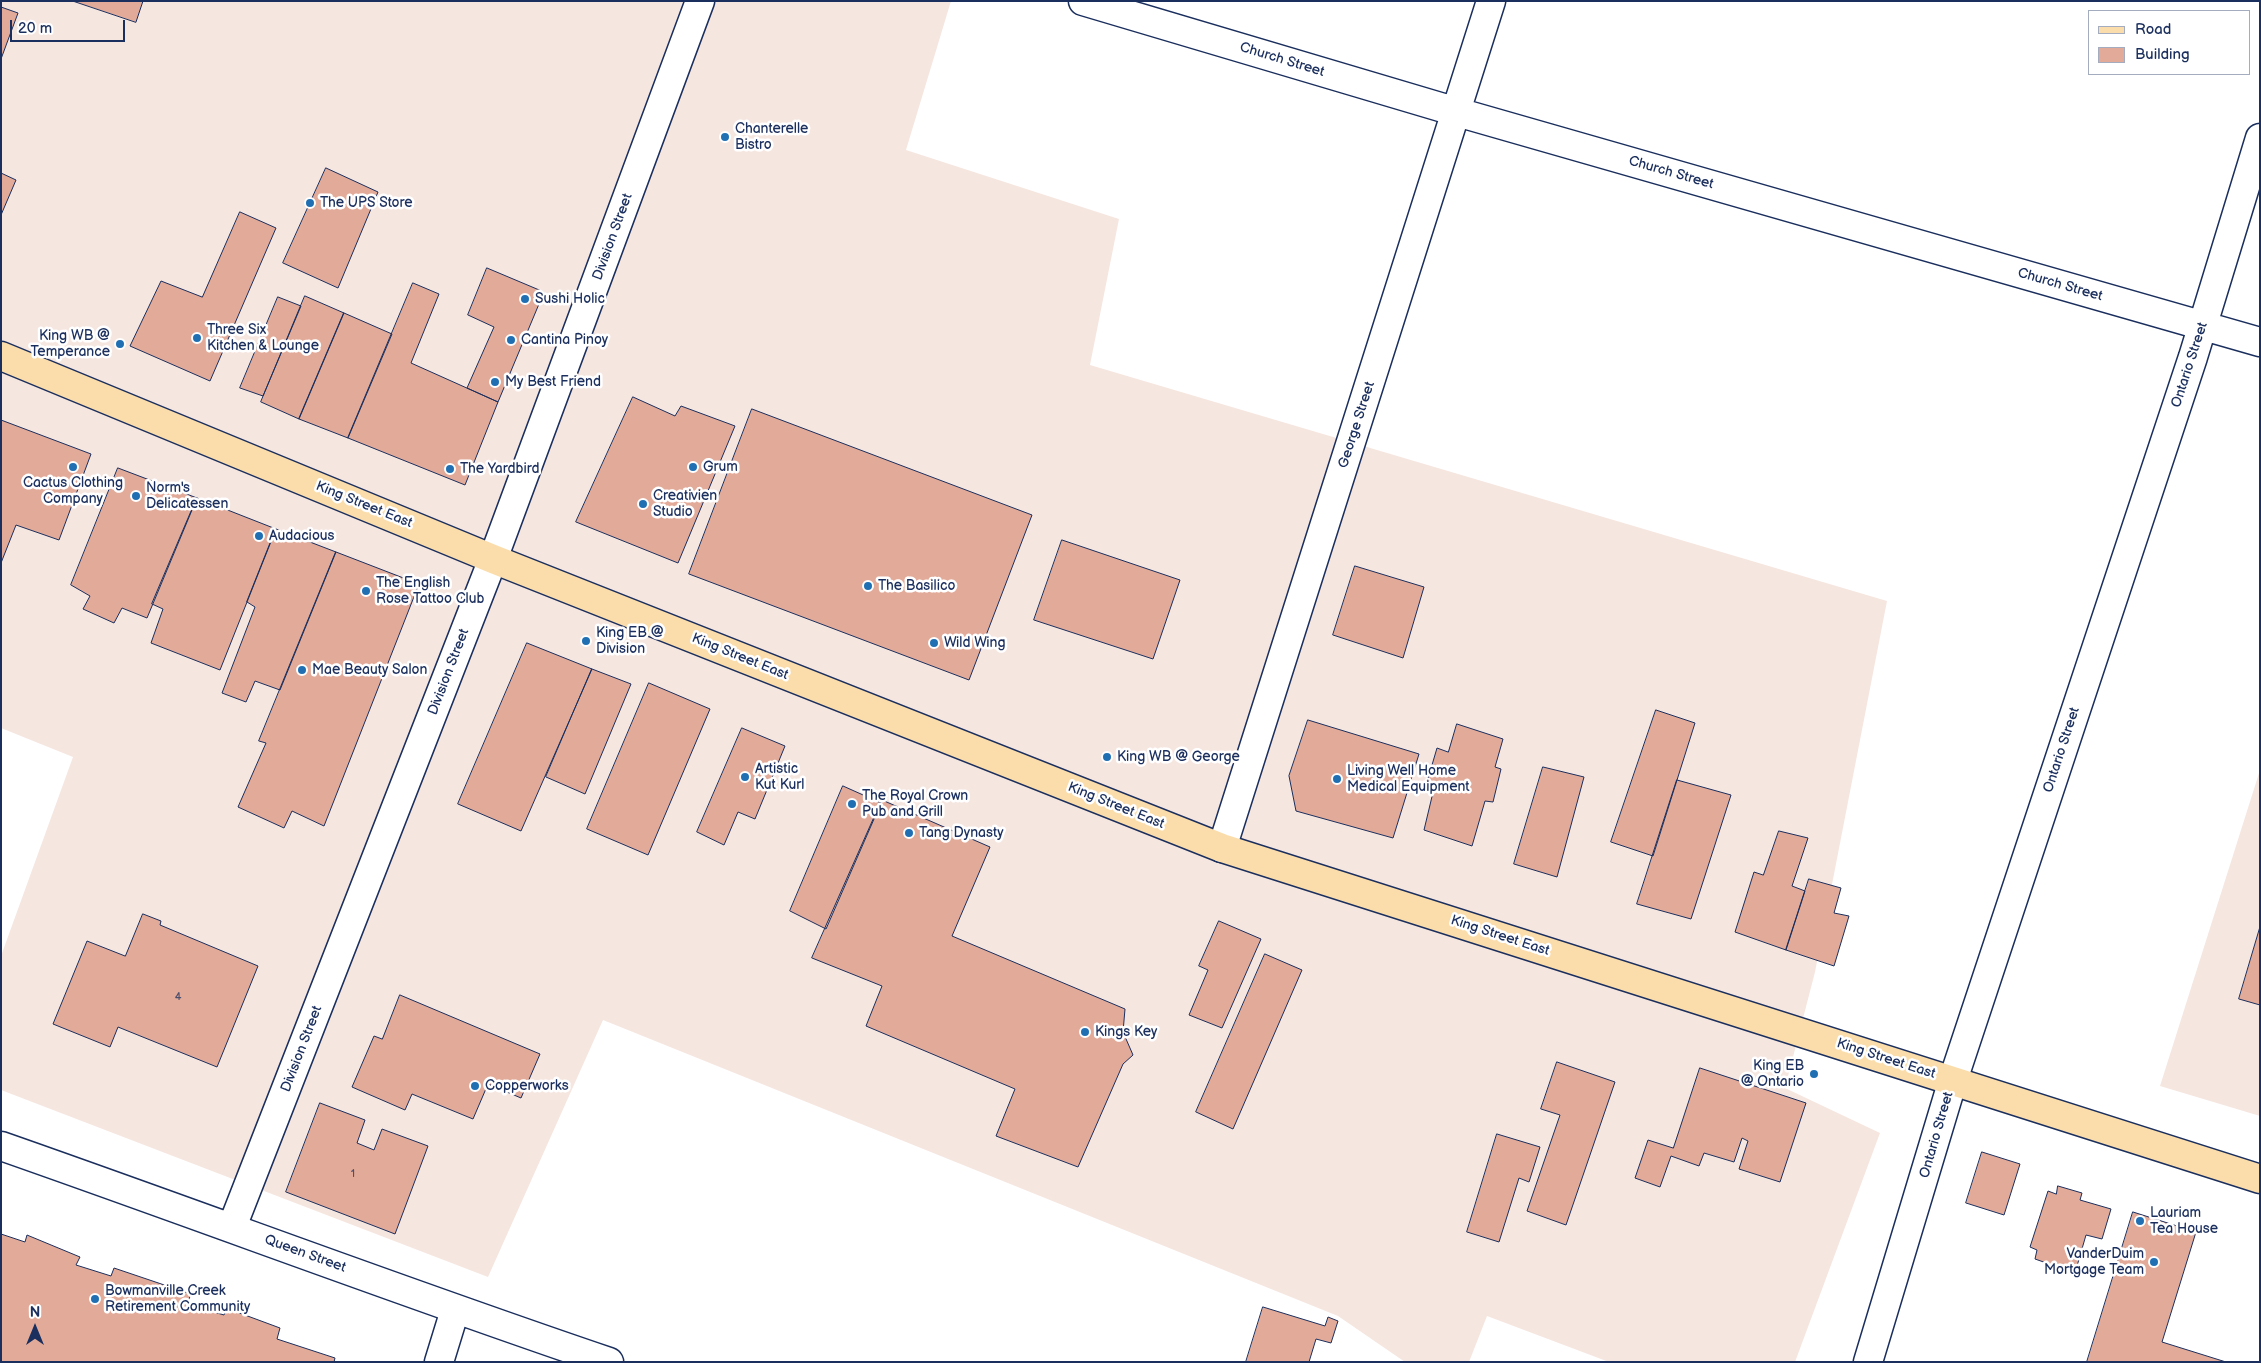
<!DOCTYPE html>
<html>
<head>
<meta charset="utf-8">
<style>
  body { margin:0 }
  #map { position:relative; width:2261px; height:1363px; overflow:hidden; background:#fff; font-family:"Balsamiq Sans",sans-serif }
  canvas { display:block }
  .frame { position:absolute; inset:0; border:2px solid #1b2f5e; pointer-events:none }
  .legend { position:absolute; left:2088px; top:10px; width:162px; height:65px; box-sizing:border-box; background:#fff; border:1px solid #a4acbf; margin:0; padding:6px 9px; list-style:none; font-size:15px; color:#1b2f5e }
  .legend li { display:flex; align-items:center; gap:10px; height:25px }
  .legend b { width:25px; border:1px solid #a4acbf }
  .north { position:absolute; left:10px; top:1303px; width:50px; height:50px; -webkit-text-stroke:4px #fff; paint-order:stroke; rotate:0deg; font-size:14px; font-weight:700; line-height:20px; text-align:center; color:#1b2f5e }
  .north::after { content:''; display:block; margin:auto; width:18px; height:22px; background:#1b2f5e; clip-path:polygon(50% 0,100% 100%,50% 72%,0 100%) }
  .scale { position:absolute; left:10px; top:20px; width:115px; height:22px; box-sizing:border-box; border:2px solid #1b2f5e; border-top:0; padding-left:6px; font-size:15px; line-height:18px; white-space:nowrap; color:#1b2f5e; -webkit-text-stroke:4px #fff; paint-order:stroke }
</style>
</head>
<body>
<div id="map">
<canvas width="2261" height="1363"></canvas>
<div class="frame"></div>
<ul class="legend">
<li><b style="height:6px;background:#fbddab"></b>Road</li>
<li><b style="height:14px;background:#e2aa98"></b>Building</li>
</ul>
<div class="north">N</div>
<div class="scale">20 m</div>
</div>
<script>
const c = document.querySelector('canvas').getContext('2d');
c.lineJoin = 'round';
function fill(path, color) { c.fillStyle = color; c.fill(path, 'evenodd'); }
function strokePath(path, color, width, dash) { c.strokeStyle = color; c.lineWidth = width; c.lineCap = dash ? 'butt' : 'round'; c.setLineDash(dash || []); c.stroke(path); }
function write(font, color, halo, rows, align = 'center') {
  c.font = font + ' "Balsamiq Sans",sans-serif'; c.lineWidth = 5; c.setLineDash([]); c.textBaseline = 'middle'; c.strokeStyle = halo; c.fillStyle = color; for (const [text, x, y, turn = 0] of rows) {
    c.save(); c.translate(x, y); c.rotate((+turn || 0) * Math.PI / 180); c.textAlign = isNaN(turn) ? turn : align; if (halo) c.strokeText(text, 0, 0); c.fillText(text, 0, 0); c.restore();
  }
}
fill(new Path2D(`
  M1,1H951L906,150L1119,219L1090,365L1887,601L1815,972L1785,1088L1880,1133L1795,1362H1609L1487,1316L1469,1362H1405L1338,1316L603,1020L488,1277L1,1090V956L73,757L1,728Z
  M2260,770V1116L2160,1086Z`), '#f6e6e0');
const building = new Path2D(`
  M73,1H143L136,22Z
  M1,7L18,13L1,59Z
  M326,168L378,192L338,288L283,263Z
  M1,173L16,180L1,215Z
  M240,212L276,228L210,381L130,346L161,281L202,297Z
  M487,268L544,292L498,402L467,388L494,327L468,315Z
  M413,283L439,294L411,363L498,402L465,485L348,438Z
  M305,296L344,313L299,419L261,402Z
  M278,297L301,306L263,396L240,388Z
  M344,313L392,334L348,438L299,419Z
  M633,397L675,416L681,406L735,426L678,563L576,522Z
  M752,409L1032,515L969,680L689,574Z
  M1,420L91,454L59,540L16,525L1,563Z
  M118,468L197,498L147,618L122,608L114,623L83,609L90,596L71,585Z
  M197,498L276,529L220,670L151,643L163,609L152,604Z
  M276,529L336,552L280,690L255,681L246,702L222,693L255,607L247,602Z
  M1062,540L1180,580L1153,659L1034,620Z
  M336,552L419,584L324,826L292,811L284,828L238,807L266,743L259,741Z
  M1355,566L1424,587L1403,658L1333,635Z
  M527,643L592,669L521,831L458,804Z
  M592,669L631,684L585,794L546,777Z
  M649,683L710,709L648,855L587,829Z
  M1656,710L1695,723L1653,856L1611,842Z
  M1308,720L1419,754L1393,838L1296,811L1289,776Z
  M1457,724L1503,739L1495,767L1501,769L1493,802L1485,801L1472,846L1424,830L1435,784L1427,782L1437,748L1448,752Z
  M742,728L785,746L755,819L738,812L724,845L697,832Z
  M1543,767L1584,777L1557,877L1514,864Z
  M1677,780L1731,795L1691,919L1637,904Z
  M843,786L881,803L826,929L790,911Z
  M882,800L990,847L952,936L1125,1009L1123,1032L1133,1055L1123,1064L1078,1167L996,1136L1015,1089L866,1026L882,986L812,958Z
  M1779,831L1808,838L1792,886L1805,891L1786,950L1735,932L1754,872L1763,875Z
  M1809,879L1841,888L1834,913L1849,916L1834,966L1786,950Z
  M143,914L161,921L160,925L258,966L217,1067L118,1027L110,1047L53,1024L87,941L125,956Z
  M1219,921L1261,939L1222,1028L1189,1015L1208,970L1199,966Z
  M2260,927V1005L2239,999Z
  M1265,954L1302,970L1233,1129L1196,1112Z
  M400,995L540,1054L521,1098L488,1084L473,1119L412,1094L405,1110L352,1087L374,1036L382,1039Z
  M1557,1062L1615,1082L1566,1225L1527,1211L1560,1115L1541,1109Z
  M1700,1068L1806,1103L1780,1182L1739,1169L1748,1141L1742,1138L1734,1162L1704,1153L1699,1166L1671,1156L1660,1187L1635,1178L1648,1140L1673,1148Z
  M320,1103L365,1120L357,1143L374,1150L382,1129L428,1146L395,1234L286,1192Z
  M1497,1134L1540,1147L1529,1182L1519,1178L1499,1242L1467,1232Z
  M1982,1152L2020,1164L2004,1215L1966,1203Z
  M2058,1186L2082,1193L2080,1200L2111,1209L2102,1239L2086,1235L2075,1273L2035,1259L2037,1250L2030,1247L2048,1191L2056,1194Z
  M2133,1212L2196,1232L2162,1342L2226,1362H2087Z
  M1,1234L25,1242L27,1235L80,1257L76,1265L111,1276L114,1268L191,1294L187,1304L224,1315L226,1308L280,1328L277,1339L335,1358L334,1362H1Z
  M1263,1307L1325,1326L1328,1317L1338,1321L1331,1343L1316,1339L1309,1362H1246Z`);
fill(building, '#e2aa98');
strokePath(building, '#1b2f5e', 1);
const minor = new Path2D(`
  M1083,1L1457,112L2260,342
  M1222,848L1491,1
  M1,1146C204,1217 405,1293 609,1362
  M232,1227L493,559L700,1
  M439,1362L455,1310
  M1868,1362L1953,1080L2193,357L2260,138`);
const major = new Path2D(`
  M1,356L493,559L1222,848L2260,1179`);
strokePath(minor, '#1b2f5e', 31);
strokePath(major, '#1b2f5e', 31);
strokePath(minor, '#fff', 28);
strokePath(major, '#fbddab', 28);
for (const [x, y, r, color] of [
  [725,137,5,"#1f6fb2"],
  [310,203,5,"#1f6fb2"],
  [525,299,5,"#1f6fb2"],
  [197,338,5,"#1f6fb2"],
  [511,340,5,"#1f6fb2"],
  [120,344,5,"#1f6fb2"],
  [495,382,5,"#1f6fb2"],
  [73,467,5,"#1f6fb2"],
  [693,467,5,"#1f6fb2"],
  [450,469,5,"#1f6fb2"],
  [136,496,5,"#1f6fb2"],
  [643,504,5,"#1f6fb2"],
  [259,536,5,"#1f6fb2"],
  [868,586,5,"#1f6fb2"],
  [366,591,5,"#1f6fb2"],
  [586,641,5,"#1f6fb2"],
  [934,643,5,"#1f6fb2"],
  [302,670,5,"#1f6fb2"],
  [1107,757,5,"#1f6fb2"],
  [745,777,5,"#1f6fb2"],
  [1337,779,5,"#1f6fb2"],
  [852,804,5,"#1f6fb2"],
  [909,833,5,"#1f6fb2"],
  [1085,1032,5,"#1f6fb2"],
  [1814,1074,5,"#1f6fb2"],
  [475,1086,5,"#1f6fb2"],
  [2140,1221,5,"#1f6fb2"],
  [2154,1262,5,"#1f6fb2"],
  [95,1299,5,"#1f6fb2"]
]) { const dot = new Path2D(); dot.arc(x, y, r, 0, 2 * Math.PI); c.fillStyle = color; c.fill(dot); strokePath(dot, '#fff', 2); }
write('11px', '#4d4e6c', null, [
  ["4",178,997],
  ["1",353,1174]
]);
write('14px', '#1b2f5e', '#fff', [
  ["Church Street",1282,60,17],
  ["Church Street",1671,173,16],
  ["Division Street",613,237,-70],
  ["Church Street",2060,285,16],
  ["Ontario Street",2190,365,-72],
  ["George Street",1357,425,-72],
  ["King Street East",364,505,22],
  ["King Street East",740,657,22],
  ["Division Street",449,672,-69],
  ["Ontario Street",2062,750,-72],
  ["King Street East",1116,806,22],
  ["King Street East",1500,936,18],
  ["Division Street",302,1049,-69],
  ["King Street East",1886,1059,18],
  ["Ontario Street",1937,1135,-74],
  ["Queen Street",305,1254,20]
]);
write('14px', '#1b2f5e', '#fff', [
  ["Chanterelle",735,129],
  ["Bistro",735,145],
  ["The UPS Store",320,203],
  ["Sushi Holic",535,299],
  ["Three Six",207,330],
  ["Kitchen & Lounge",207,346],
  ["King WB @",110,336,"right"],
  ["Temperance",110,352,"right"],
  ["Cantina Pinoy",521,340],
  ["My Best Friend",505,382],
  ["Grum",703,467],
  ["The Yardbird",460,469],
  ["Cactus Clothing",73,483,"center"],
  ["Company",73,499,"center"],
  ["Norm's",146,488],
  ["Delicatessen",146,504],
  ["Creativien",653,496],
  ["Studio",653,512],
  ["Audacious",269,536],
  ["The English",376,583],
  ["Rose Tattoo Club",376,599],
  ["The Basilico",878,586],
  ["King EB @",596,633],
  ["Division",596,649],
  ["Wild Wing",944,643],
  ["Mae Beauty Salon",312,670],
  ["King WB @ George",1117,757],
  ["Artistic",755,769],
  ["Kut Kurl",755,785],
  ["Living Well Home",1347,771],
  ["Medical Equipment",1347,787],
  ["The Royal Crown",862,796],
  ["Pub and Grill",862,812],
  ["Tang Dynasty",919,833],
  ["Kings Key",1095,1032],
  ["King EB",1804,1066,"right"],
  ["@ Ontario",1804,1082,"right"],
  ["Copperworks",485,1086],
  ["Lauriam",2150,1213],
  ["Tea House",2150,1229],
  ["VanderDuim",2144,1254,"right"],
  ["Mortgage Team",2144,1270,"right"],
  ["Bowmanville Creek",105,1291],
  ["Retirement Community",105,1307]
], 'left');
</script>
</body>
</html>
